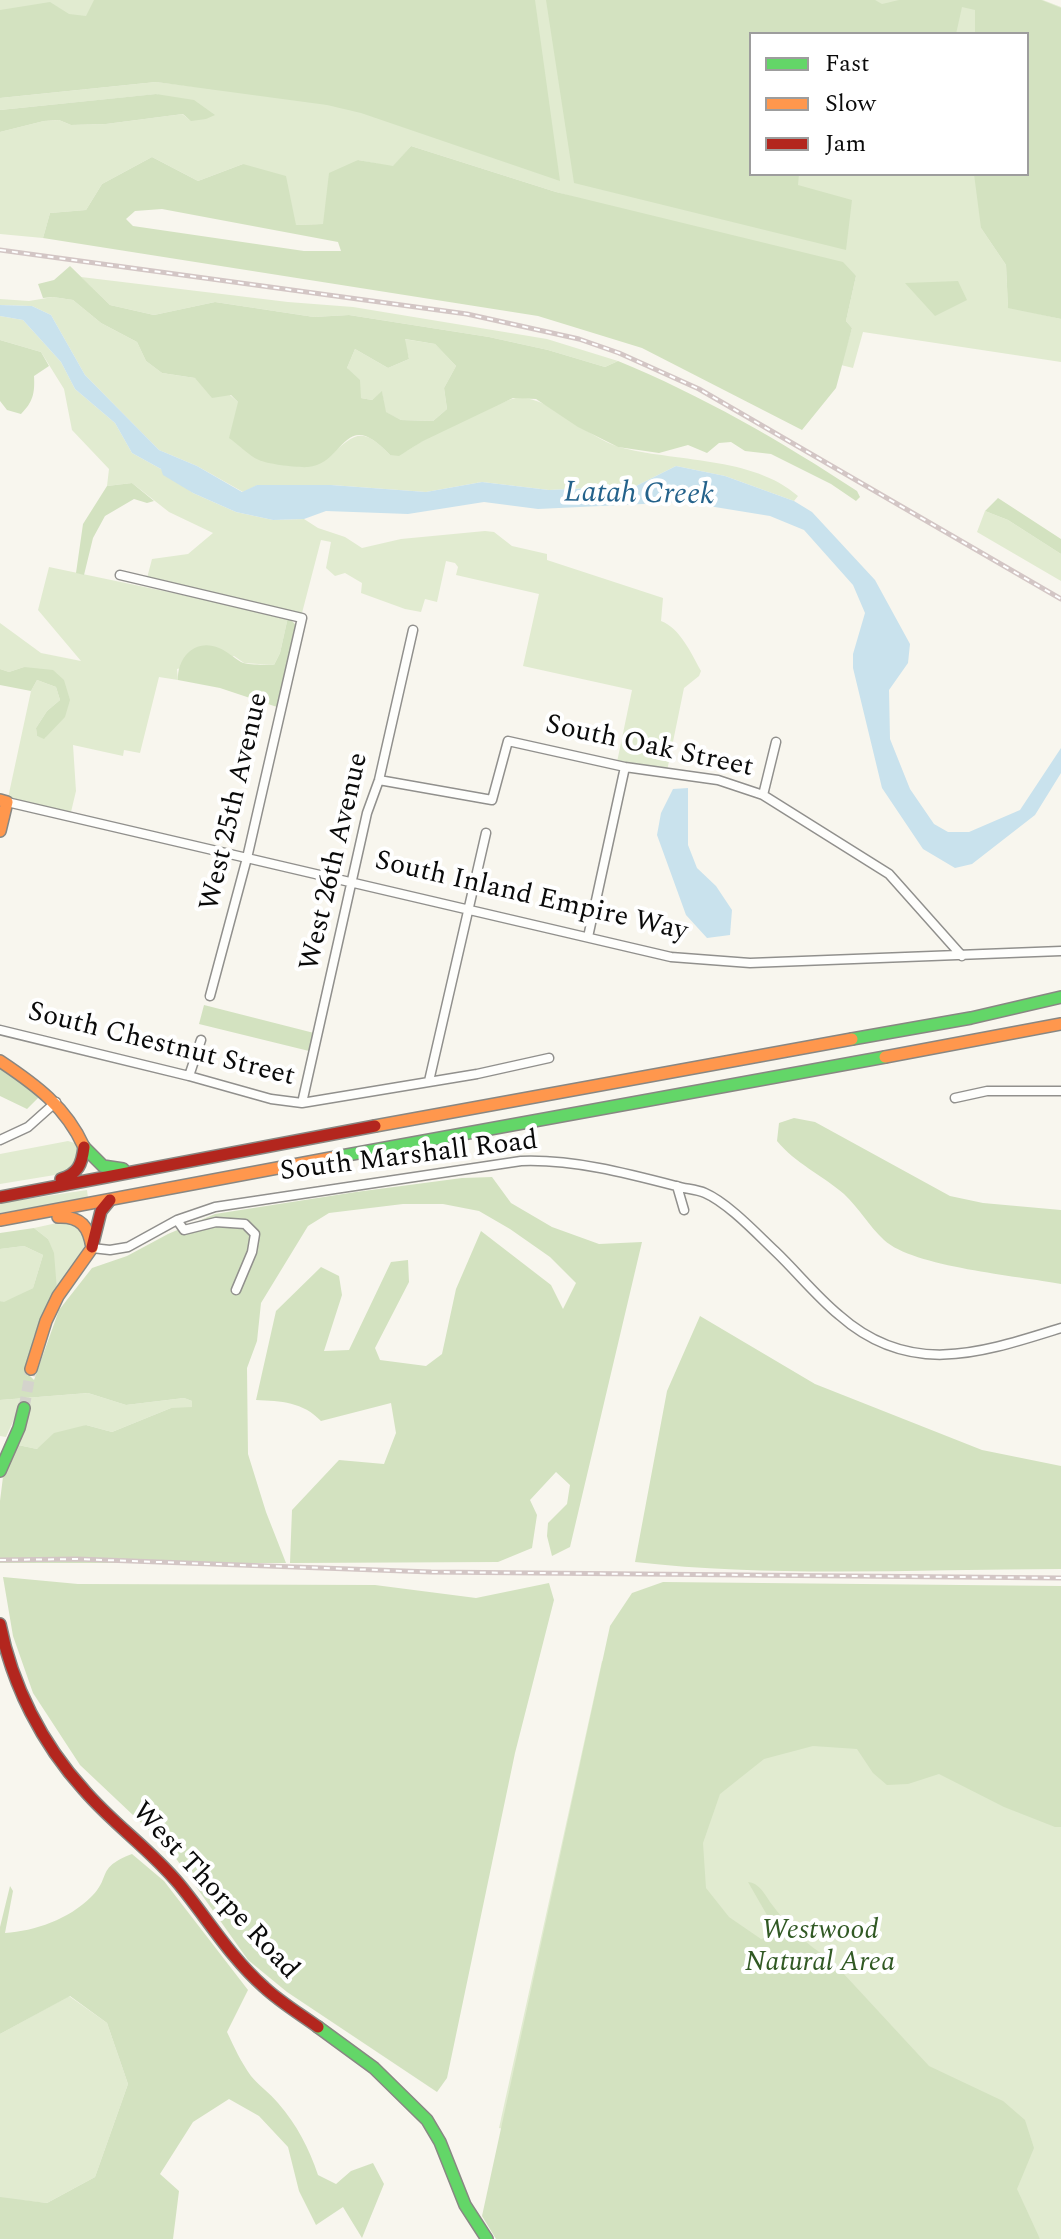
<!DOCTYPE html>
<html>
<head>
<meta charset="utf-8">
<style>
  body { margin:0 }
  #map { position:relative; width:1061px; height:2239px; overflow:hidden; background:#f8f6ee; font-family:Spectral,serif }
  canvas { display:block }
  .legend { position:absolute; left:749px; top:32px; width:280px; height:144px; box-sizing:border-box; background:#fff; border:2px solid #9d9d9d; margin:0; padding:10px 14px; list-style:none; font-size:24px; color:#0a0a0a }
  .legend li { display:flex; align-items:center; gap:16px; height:40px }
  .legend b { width:40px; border:2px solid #9d9d9d }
</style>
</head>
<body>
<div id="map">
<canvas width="1061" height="2239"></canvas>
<ul class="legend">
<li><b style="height:10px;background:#63d668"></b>Fast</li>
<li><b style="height:10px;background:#ff974d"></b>Slow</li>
<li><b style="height:10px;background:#b3261e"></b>Jam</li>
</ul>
</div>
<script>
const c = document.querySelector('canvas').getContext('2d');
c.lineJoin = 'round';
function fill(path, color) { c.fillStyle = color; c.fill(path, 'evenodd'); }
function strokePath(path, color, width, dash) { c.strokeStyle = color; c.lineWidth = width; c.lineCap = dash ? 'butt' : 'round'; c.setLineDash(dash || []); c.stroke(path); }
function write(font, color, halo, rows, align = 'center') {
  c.font = font + ' Spectral,serif'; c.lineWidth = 8; c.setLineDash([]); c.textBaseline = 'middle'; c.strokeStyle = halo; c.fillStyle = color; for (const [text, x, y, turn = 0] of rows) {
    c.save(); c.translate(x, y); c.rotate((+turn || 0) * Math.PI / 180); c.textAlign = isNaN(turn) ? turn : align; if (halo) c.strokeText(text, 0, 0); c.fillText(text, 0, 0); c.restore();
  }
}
fill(new Path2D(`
  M0,0H1043L1061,7V197L981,228L1006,265L1008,307L1061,319V362L863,332L853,368L841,365L852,328L846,321L856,276L556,192L411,146L393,167L358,160L324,224L296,225L243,164L198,181L152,157L102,184L86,210L50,213L43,238L0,234V132L44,121L59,120L71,125L106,124L183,114L191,121L157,94L0,110V98L156,82L223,90L0,47ZM751,34H1027V174H751Z
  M81,277L288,302L353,307L547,339L618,361L605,367L548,350L489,337L349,315L314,317L215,302L154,315L110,305Z
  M53,297L73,300L101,323L137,342L146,361L162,373L195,378L230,395L238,402L329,457C355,432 363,426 390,455C403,456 411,448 422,441C437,433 503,400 516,398C550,395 585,437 619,447C673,462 753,456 798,496L794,501L725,476L676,466L636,486L549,490L482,482L426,492L331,485H258L243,492L197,466L159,450L85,375L51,315L32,306L0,305V299L29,301Z
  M0,316L23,320L61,362L75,389L115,423L132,453L161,469L193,493L236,512L273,520L304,519L318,528L345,537L362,548L401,539L485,531L494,532L512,546L547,554V560L663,598L661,621C680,628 691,653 701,671L699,676L684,688L667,771L617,762L632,690L523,666L539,594L456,575L458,567L455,563L446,561L437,602L425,599L421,612L405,609L361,593L362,583L345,573L335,576L326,568L331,542L321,540L302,613L147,578L152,559L188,554L213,533L169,512L132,483L107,486L109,469L72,430L64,389L41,352L0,340Z
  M404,339L435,344L456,366L444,388L447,409L433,421L401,420L385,412L382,392L372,400L361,398L347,368L355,349L388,368L409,359Z
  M985,511L1008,520L1061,554V581L977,532Z
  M49,567L288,617L280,653L274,665L244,663L234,656L177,669L178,680L159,677L140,753L124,750L123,756L73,745L76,791L71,812L8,798L31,691L37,680L56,687L60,700L47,711L36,728L37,736L45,738L66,688L24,667L9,672L0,669V623L41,653L81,661L38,610Z
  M68,1141L78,1144L77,1166L67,1173L0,1184V1154Z
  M87,1190L88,1198L0,1213V1203Z
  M66,1221L79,1224L86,1234L84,1247L57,1290L48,1239L34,1228Z
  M24,1246L43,1255L33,1288L4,1303L0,1301V1249Z
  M88,1393L126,1405L184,1398L192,1401V1408H171L112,1432L86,1425L37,1449L18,1445L26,1426L29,1408H19L6,1437L0,1436V1400Z
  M602,1661L1061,1755V2239H1040L1038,2236L499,2128Z
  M69,1996L107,2023L128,2084L95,2177L47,2203L0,2198V2034Z`), '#e1ebd0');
fill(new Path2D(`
  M94,0H535L560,181L361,113L327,105L156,82L0,98V10L50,2L69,14L86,16Z
  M546,0H875L882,4L899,0H1041L1061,8V319L1008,308L1006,265L981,228L974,174H1027V34H975V10L962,7L956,34H751V174H799L798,185L852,200L846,250L574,183Z
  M156,94L194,100L215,115L206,119L191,121L183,114L106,124L71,125L59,120L44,121L0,132V110Z
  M411,146L556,192L843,262L856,276L846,321L852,328L836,388L802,430L642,348L538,316L43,238L50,213L86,210L102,184L152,157L198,181L243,164L286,176L296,225L323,224L329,173L358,160L393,166ZM162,209L338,242L341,251H304L133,226L126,219L135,211Z
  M70,266L110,305L154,315L215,302L314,317L349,315L489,337L548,350L605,367L618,361C701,395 781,441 857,491L860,497L856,501L831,484L771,454L745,451L731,442L719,443L707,453L688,445L659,453L618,447L578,427L536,399L513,398L423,441L399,456L390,455C344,405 345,464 308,467C299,468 267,464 259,460C249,456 238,444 229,438L238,402L231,395L212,398L195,378L162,373L146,361L137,342L101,323L73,300L53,297L43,298L38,284L54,280ZM405,339L435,344L456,366L444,388L447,409L433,421L401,420L386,412L382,391L372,400L361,398L360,380L347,368L355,349L388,368L409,359Z
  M958,281L967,300L935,316L905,283Z
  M0,340L41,352L49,366L34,376C35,393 33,402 21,414L7,410L0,401Z
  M132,483L154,501L147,503L134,499L105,516L93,538L84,575L76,573L83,524L107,486Z
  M998,498L1061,539V554L1008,520L985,511Z
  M288,617L297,626L277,707L220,688L178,680C177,657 196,638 219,648C227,651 234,658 241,662C250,666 264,664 274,665L280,653Z
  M24,667L53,670L64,680L70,700L65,717L44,739L37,736L36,728L47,711L60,700L56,687L37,680L31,691L0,685V669L9,672Z
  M204,1005L314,1033L309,1051L199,1024Z
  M0,1068L40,1096L27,1109L0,1096Z
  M794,1118L815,1122L950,1196L983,1203L1061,1210V1284C1019,1276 913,1267 884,1240C869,1226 859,1208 844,1194C822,1175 795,1163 777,1141L779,1123Z
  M492,1177L511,1203L552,1227L599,1244L642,1242L570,1547L552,1556L547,1536L548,1523L567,1504L570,1485L556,1472L530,1500L537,1515L532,1548L498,1562L290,1563L292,1510L339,1460L384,1464L396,1433L391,1403L321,1421C303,1402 281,1401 256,1400L276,1311L321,1267L339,1276L342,1295L324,1351L349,1350L391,1262L408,1260L409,1282L375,1348L380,1360L426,1366L442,1354L456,1289L481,1231L551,1285L563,1309L576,1283L550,1257L510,1229L479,1211L443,1204H403L329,1213L308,1226L261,1303L257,1341L247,1368L248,1454L266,1512L286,1563H0V1501L3,1477L18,1445L37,1449L54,1433L86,1425L112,1432L171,1408L192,1407V1401L184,1398L126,1405L88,1393L0,1400V1301L4,1302L33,1288L43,1255L24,1246L0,1249V1233L34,1228L48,1239L54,1253L57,1290L34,1336L26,1372L34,1380L59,1310L92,1268L127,1256L168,1234L215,1214L356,1192L462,1178Z
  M700,1316L815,1384L982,1450L1061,1466V1569C920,1569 775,1578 635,1562L667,1391Z
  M3,1577L78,1584L375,1585L476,1598L549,1583L554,1600L515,1753L447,2078L437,2092L287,1992L248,1960L170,1850L80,1765L33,1693L13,1636Z
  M663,1582L1061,1586V1827H1055L1004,1807L939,1774L908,1784L887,1785L873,1773L857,1749L813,1746L764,1759L720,1794L703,1843L706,1888L729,1917L761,1939L770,1936L771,1922L748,1882C759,1883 764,1893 770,1902C788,1926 805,1944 830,1959L929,2066L1003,2101L1025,2120L1034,2148L1017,2189L1040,2239H496L482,2216L610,1626L632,1593Z
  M132,1854L164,1881L248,1990L227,2032C234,2047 241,2062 251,2076C259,2086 270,2093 278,2103C297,2125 309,2148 318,2175L336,2184L351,2171L373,2163L384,2184L362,2238L343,2207L316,2225L299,2191L288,2147L259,2116L229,2099L193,2122L160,2174L179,2191L173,2239H0V2197L47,2203L95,2177L128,2084L107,2023L70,1996L0,2034V1927L10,1886L13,1891L5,1933C35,1931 69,1919 91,1897C112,1877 95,1868 132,1854Z`), '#d3e2c0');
fill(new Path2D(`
  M0,305L32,306L51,315L85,375L159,450L197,466L242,492L257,485H331L426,492L482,482L549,490L636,486L676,466L725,476L794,501L812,512L875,580L910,644L908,663L889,690L890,739L910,789L934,824L948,832H969L1020,810L1061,748V773L1035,815L972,864L955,868L923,849L882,788L853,668V654L865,613L853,585L804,530L770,516L684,502L538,509L484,502L408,514L326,511L304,519L273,520L236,512L193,493L163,475L161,469L132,453L115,423L75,389L61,362L23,320L0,316Z
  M688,788V845L697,868L716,886L732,910L730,935L707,938L686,915L657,835L661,813L673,789Z`), '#c9e2ed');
strokePath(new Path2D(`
  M24,1408L31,1369`), '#d4d3cc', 11, [11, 5.5]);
const street = new Path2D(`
  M120,575L302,618L247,858L210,996
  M379,780L492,800L508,741L625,767L718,780L763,795L889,874L962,956
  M763,795L776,742
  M7,802L671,957L750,963L1061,951
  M588,937L625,767
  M0,1030L189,1076L271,1099L302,1103L477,1074L549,1058
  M189,1076L201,1040
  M429,1081L486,833
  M955,1098L987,1091H1061
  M302,1103L367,813L379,780L413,630
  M0,1140L28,1127L56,1102
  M677,1186L684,1210
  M177,1220L184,1230L216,1222L245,1224L255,1234L252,1252L236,1290
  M92,1248L110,1250L128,1247L177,1220L215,1207L521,1161C572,1159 626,1173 676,1186C685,1189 696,1189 705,1193C728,1203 757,1234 775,1251C797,1272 816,1296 839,1315C910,1378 981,1353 1061,1328`);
const fast = new Path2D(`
  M852,1039L971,1018L1061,997
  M84,1147L103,1166L123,1169
  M336,1157L885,1057
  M0,1471L19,1428L24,1408
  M318,2027L374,2068L427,2120L440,2142L465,2205L487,2239`);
const slow = new Path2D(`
  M0,800L7,802L0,831
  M885,1057L1061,1024
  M0,1061C36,1085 66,1107 84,1147
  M375,1126L852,1039
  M58,1217C81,1216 89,1227 92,1248
  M0,1220L336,1157
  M31,1369L46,1321L58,1296L92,1248`);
const jam = new Path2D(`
  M61,1179C78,1174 82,1164 84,1147
  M0,1197L375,1126
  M92,1247L101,1211L110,1200
  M0,1624C12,1685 42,1744 84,1790C113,1824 150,1849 179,1884C207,1918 230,1957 264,1987C280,2002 300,2014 318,2027`);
strokePath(street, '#91908d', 11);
strokePath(fast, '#888783', 14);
strokePath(slow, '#888783', 14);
strokePath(jam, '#888783', 14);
strokePath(street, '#fefefc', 8);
strokePath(fast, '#63d668', 11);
strokePath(slow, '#ff974d', 11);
strokePath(jam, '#b3261e', 11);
const rail = new Path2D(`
  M0,250L467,314L579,339L619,353L699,389L1061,599
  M0,1560L77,1559L431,1572L1061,1578`);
strokePath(rail, '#d3c6c5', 5);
strokePath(rail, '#fff', 2, [6]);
write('28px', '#0a0a0a', '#fff', [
  ["South Oak Street",649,748,12],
  ["West 25th Avenue",236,802,-77],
  ["West 26th Avenue",336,862,-77],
  ["South Inland Empire Way",531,898,13],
  ["South Chestnut Street",161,1046,14],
  ["South Marshall Road",409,1158,-7],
  ["West Thorpe Road",214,1892,47]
]);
write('italic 28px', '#315924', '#fff', [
  ["Westwood",820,1933],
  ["Natural Area",820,1965]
]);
write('italic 30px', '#24628b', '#fff', [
  ["Latah Creek",639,496,1]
]);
</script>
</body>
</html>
